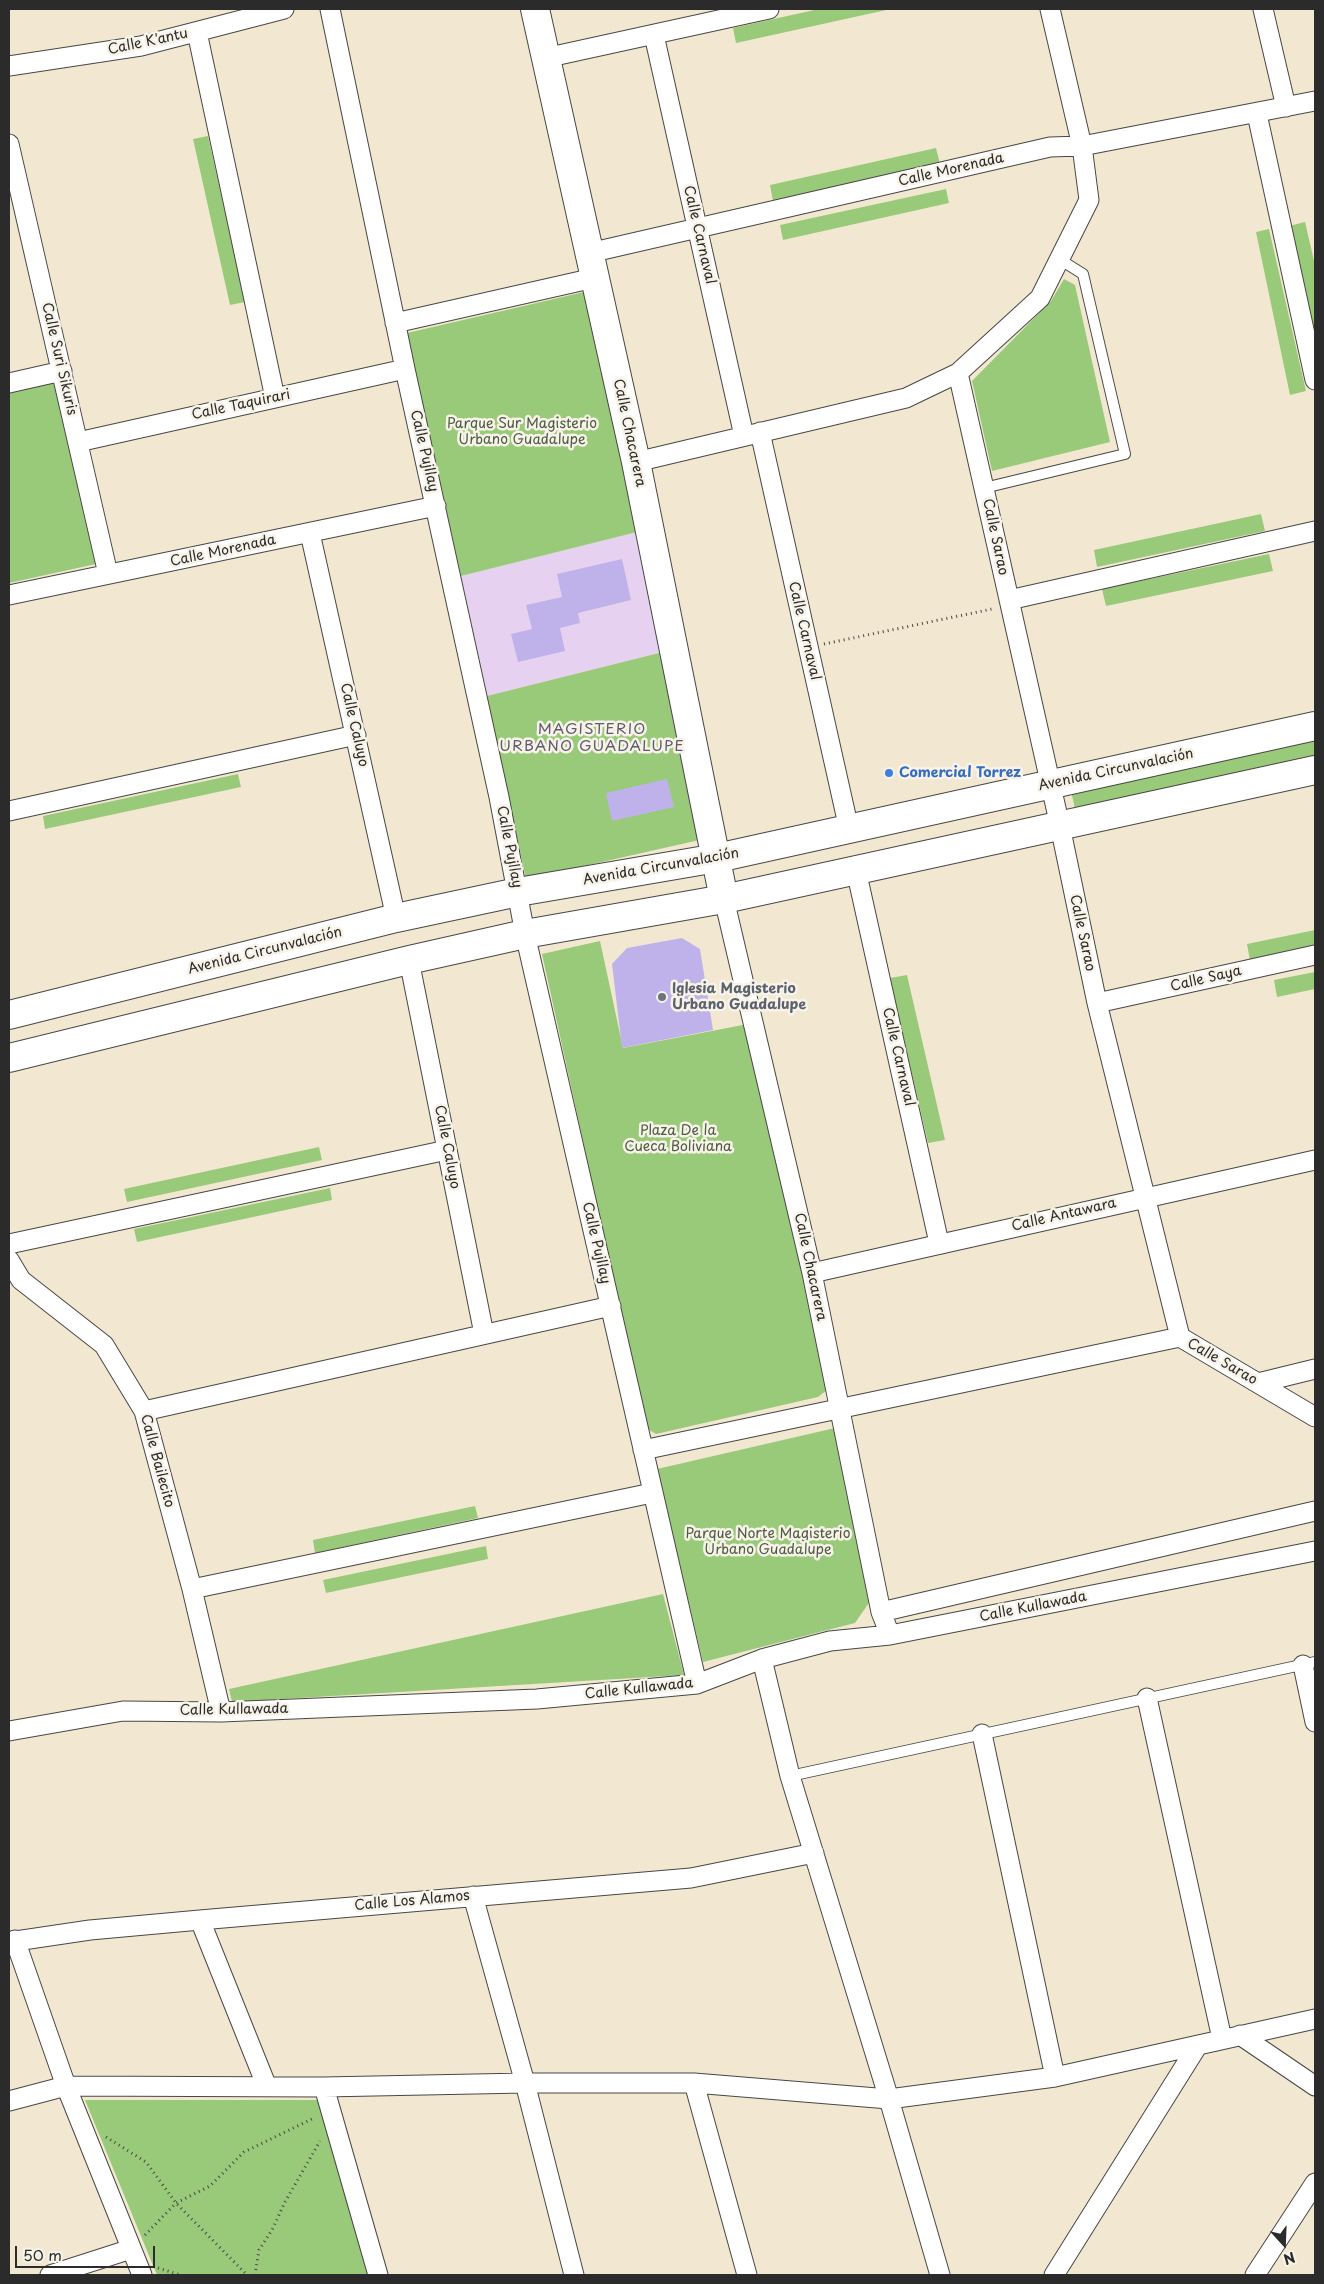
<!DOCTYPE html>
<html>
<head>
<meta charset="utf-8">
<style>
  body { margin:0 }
  #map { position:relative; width:1324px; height:2284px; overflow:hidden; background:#f2e8d2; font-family:"Playpen Sans",sans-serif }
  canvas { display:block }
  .frame { position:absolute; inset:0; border:10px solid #2b2b2b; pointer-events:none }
  .north { position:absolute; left:1259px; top:2219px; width:50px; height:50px; -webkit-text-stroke:4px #f7f3e8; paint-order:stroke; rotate:160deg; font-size:14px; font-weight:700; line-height:20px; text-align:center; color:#2b2b2b }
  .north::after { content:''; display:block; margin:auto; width:18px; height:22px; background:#2b2b2b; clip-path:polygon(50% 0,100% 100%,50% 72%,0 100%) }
  .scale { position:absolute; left:15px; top:2246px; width:140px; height:22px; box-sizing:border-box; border:2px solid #2b2b2b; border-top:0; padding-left:6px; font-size:15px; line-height:18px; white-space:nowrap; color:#2b2b2b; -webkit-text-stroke:4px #f7f3e8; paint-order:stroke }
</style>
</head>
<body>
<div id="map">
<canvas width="1324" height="2284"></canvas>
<div class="frame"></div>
<div class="north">N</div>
<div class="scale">50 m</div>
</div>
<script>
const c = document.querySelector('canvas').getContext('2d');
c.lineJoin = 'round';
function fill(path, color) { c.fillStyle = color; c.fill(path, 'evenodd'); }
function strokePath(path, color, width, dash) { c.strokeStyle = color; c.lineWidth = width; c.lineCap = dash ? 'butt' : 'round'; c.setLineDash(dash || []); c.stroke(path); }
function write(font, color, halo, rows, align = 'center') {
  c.font = font + ' "Playpen Sans",sans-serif'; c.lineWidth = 5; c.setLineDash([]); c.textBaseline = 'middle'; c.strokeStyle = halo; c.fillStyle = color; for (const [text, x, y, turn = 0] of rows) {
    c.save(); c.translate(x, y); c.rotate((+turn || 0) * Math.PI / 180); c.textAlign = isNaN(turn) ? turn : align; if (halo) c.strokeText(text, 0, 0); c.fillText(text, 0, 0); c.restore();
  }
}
fill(new Path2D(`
  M637,532L663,652L487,696L461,576Z`), '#e6d2f0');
fill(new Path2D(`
  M819,9H891L736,43L733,28Z
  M208,136L245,302L230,305L193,139Z
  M936,148L940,164L773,201L770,185Z
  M946,189L949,203L783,240L780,225Z
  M1305,222L1315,265V340L1289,226Z
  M1269,229L1306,391L1290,395L1256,232Z
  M1064,279L1075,285L1110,442L992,471L972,381L1051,301Z
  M584,292L637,532L461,576L407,333Z
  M56,378L96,564L9,583V389Z
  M1261,514L1265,531L1097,567L1094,550Z
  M1269,554L1273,571L1106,606L1102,589Z
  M663,652L704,839L526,879L487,696Z
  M1315,738V760L1076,813L1071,791Z
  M238,774L241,787L45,829L43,816Z
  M1315,930V948L1250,961L1247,944Z
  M600,941L623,1048L748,1024L827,1390L818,1397L656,1434L646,1428L542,954Z
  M1315,972V989L1277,997L1274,980Z
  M907,975L945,1140L928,1143L890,978Z
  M319,1147L322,1160L127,1202L124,1189Z
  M330,1188L332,1200L137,1242L134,1229Z
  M835,1428L873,1597L855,1623L703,1662L657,1469Z
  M475,1506L478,1518L315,1553L313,1540Z
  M486,1546L488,1559L326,1593L323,1580Z
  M663,1594L684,1675L232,1702L229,1689Z
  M85,2100H318L368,2275H157Z`), '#99ca79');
fill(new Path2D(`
  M622,559L631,600L578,613L580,623L560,628L565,651L518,662L511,634L532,629L526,605L562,597L557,574Z
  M667,779L674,807L612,821L606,793Z
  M682,938L700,949L713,1030L622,1048L612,964L627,948Z`), '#bfb2eb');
const service = new Path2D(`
  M984,488L1125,454L1083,274L1059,259
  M790,1776L1315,1662`);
const minor = new Path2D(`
  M330,9L405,369L499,797L525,934L697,1684
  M1263,9L1286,107
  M197,32L275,398
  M654,35L744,436
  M545,58L769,9
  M9,66L141,46L284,9
  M1257,114L1315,380
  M9,144L108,574
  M589,253L1050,147L1082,146L1315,101
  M395,323L594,278
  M958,373L1060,826L1097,1003L1180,1337L1315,1417
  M9,383L62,371
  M760,432L849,829
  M78,442L405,369
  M636,462L906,398L958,373L1040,298L1089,200L1082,146L1050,9
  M310,533L396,918
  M9,595L436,506
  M1009,600L1315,531
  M9,811L356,735
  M856,870L939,1243
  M724,899L812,1273L881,1612L890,1635
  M409,960L484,1334
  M1097,1003L1315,955
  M9,1244L447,1150
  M9,1260L21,1280L104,1345L144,1411L192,1589L221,1712
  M812,1273L1315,1160
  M1258,1383L1315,1369
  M144,1411L611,1306
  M643,1450L1180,1337
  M192,1589L652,1493
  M881,1612L1315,1511
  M762,1659L790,1776L889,2099L940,2275
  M1303,1665L1315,1722
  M1147,1698L1222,2039
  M9,1731L123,1711L221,1712L537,1699L697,1684L762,1659L830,1641L890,1635L1315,1551
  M982,1734L1055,2077
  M473,1896L525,2083L574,2275
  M200,1920L267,2087
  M15,1940L66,2086L142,2275
  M9,1942L90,1930L200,1920L691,1878L814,1853
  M1240,2035L1315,2086
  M694,2083L747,2275
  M324,2087L378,2275
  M9,2101L66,2086L324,2087L525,2083H694L889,2099L1055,2077L1315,2019
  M50,2275L131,2249
  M1054,2275L1198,2045
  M1255,2275L1315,2183`);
const secondary = new Path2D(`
  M535,9L636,462L724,899
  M9,1015L396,918L518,892L717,858L1315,726
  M9,1058L409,960L525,934L724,899L1315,770`);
strokePath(service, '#494744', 12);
strokePath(minor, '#494744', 21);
strokePath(secondary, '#494744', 30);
strokePath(new Path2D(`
  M824,644L992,609
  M106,2137L146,2162L176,2203L247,2275
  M145,2235L176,2203L210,2186L244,2152L314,2118
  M158,2268L181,2275
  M255,2275L259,2250L272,2230L285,2202L320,2141`), '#494744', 3, [1, 4]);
strokePath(service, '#fff', 10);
strokePath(minor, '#fff', 19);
strokePath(secondary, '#fff', 28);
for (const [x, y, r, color] of [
  [889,773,5,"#3f7fe0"],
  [662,997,5,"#6b7280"]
]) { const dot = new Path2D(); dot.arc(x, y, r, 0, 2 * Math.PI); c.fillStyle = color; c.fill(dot); strokePath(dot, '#f7f3e8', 2); }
write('14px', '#2b2b2b', '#f7f3e8', [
  ["Calle K'antu",148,42,-12],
  ["Calle Morenada",951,170,-13],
  ["Calle Carnaval",699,235,77],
  ["Calle Suri Sikuris",59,359,77],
  ["Calle Taquirari",241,405,-12],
  ["Calle Chacarera",629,433,78],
  ["Calle Pujllay",424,451,77],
  ["Calle Sarao",995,537,78],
  ["Calle Morenada",223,551,-12],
  ["Calle Carnaval",804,631,77],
  ["Calle Caluyo",354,725,77],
  ["Avenida Circunvalación",1116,770,-12],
  ["Calle Pujllay",509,847,79],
  ["Avenida Circunvalación",661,867,-10],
  ["Calle Sarao",1082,933,78],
  ["Avenida Circunvalación",265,951,-14],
  ["Calle Saya",1206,979,-13],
  ["Calle Carnaval",898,1057,77],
  ["Calle Caluyo",447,1147,79],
  ["Calle Antawara",1064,1215,-13],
  ["Calle Pujllay",596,1243,77],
  ["Calle Chacarera",810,1267,78],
  ["Calle Sarao",1222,1362,30],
  ["Calle Bailecito",157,1461,75],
  ["Calle Kullawada",1033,1607,-11],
  ["Calle Kullawada",639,1689,-6],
  ["Calle Kullawada",234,1710,-1],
  ["Calle Los Alamos",412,1901,-5]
]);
write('14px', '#4c5b42', '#f7f3e8', [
  ["Parque Sur Magisterio",522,424],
  ["Urbano Guadalupe",522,440],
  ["Plaza De la",678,1131],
  ["Cueca Boliviana",678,1147],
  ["Parque Norte Magisterio",768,1534],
  ["Urbano Guadalupe",768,1550]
]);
write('bold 14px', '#366cbe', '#f7f3e8', [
  ["Comercial Torrez",899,773]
], 'left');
write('bold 14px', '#5b616d', '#f7f3e8', [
  ["Iglesia Magisterio",672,989],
  ["Urbano Guadalupe",672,1005]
], 'left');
c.letterSpacing = '1px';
write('15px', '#5f5a6e', '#f7f3e8', [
  ["MAGISTERIO",592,730],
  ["URBANO GUADALUPE",592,747]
]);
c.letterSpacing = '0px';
</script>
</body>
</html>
